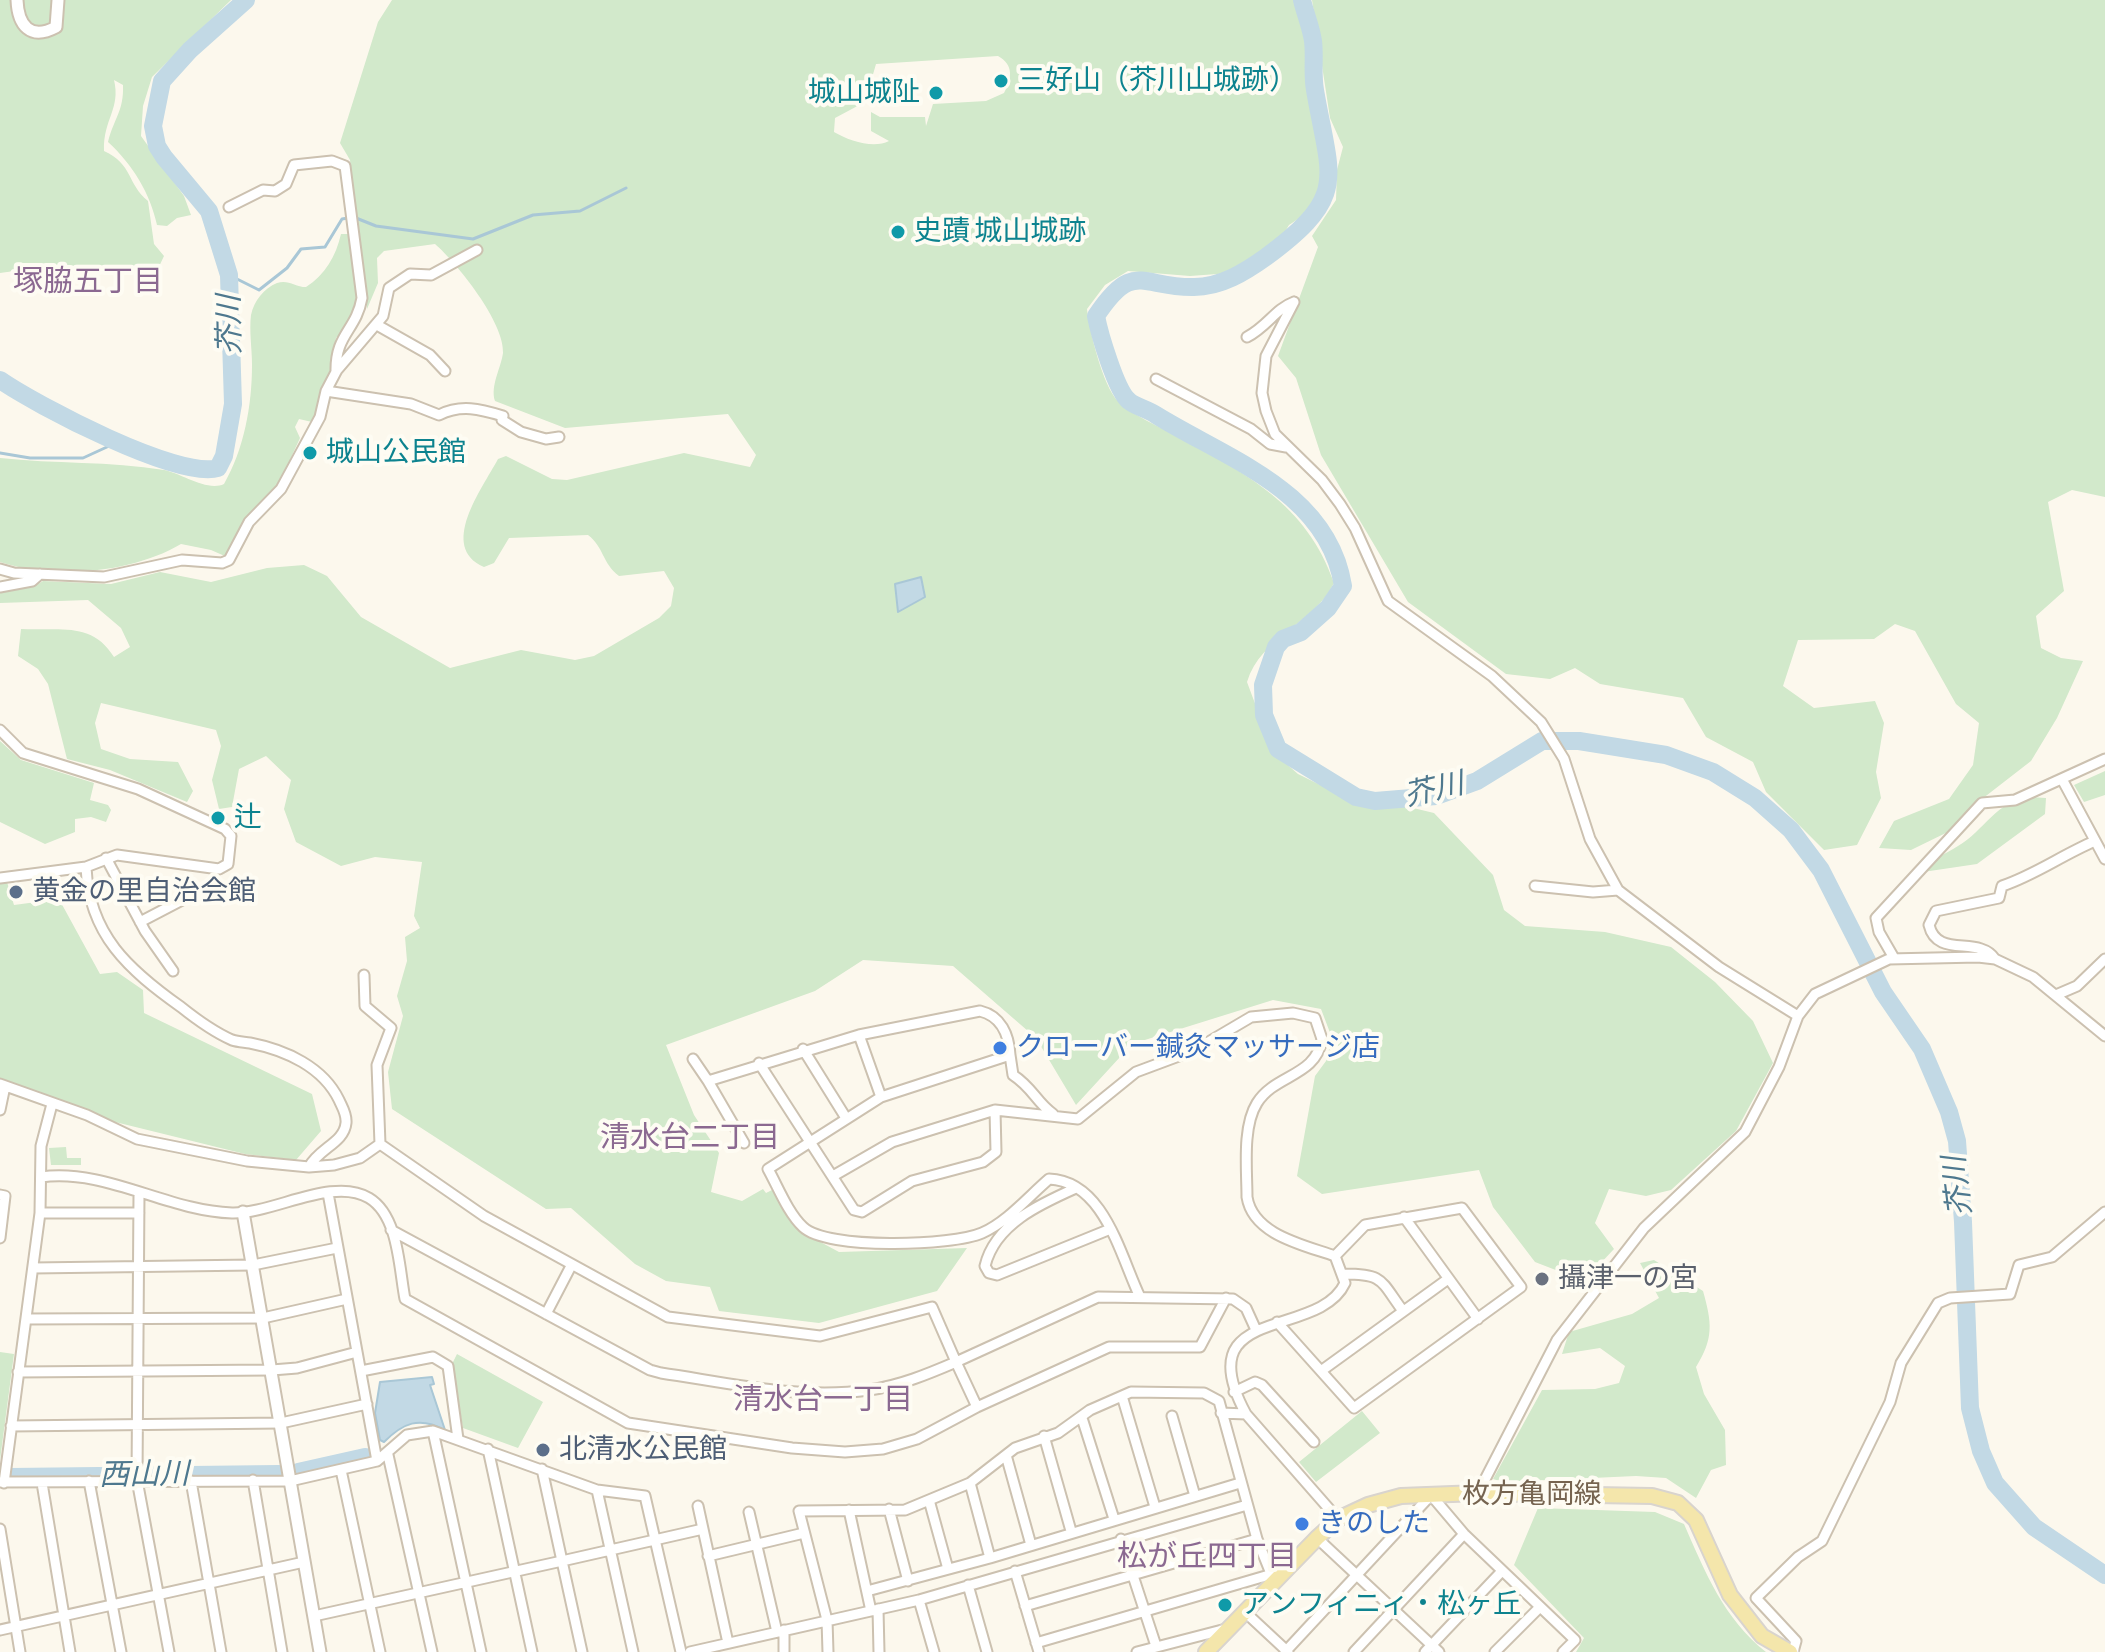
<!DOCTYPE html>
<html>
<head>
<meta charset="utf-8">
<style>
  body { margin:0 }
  canvas { display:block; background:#fcf8ed }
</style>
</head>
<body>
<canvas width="2105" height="1652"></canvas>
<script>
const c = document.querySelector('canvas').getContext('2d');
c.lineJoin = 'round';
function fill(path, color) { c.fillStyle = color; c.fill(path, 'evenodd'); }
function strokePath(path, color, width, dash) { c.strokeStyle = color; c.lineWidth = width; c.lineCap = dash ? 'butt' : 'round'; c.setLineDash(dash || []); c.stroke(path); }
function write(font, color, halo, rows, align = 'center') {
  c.font = font + ' "Alegreya Sans","Noto Sans JP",sans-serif'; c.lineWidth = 8; c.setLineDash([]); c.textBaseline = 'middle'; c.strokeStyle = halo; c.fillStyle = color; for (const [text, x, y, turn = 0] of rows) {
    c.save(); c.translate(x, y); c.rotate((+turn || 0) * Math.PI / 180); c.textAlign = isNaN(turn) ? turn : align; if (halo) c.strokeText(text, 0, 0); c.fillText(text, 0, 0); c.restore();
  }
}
fill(new Path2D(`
  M0,0H231L152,77L143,106L141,136L184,196L191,215L177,218L167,226L157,225C150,193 133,165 108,142C114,118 124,111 123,85L114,80C121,109 103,119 104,151C133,164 127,184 148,201L154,244L164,256L155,275L89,265L78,270L29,269L0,273Z
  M392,0H1296L1305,33L1310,90L1322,134L1323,180L1313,209L1289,225L1283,235L1256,260L1231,273L1190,276L1128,271L1105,285L1087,309C1089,329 1103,387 1118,401C1134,416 1158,426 1177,436C1245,473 1307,504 1334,583C1314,624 1261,636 1247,682L1273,752L1298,774L1365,807H1409L1434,813L1493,875L1504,910L1525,926L1605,932L1671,947L1715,982L1753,1021L1773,1063L1736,1131L1671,1190L1646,1196L1609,1189L1595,1223L1614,1249L1584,1281L1535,1262L1493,1207L1479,1170L1322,1194L1297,1176L1315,1076L1326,1061L1332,1038L1321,1009L1273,1000L1132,1044L1076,1105L1036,1038L953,966L863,960L815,991L666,1045L694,1115L719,1153L711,1192L742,1201L763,1189L766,1193L772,1190L800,1231L839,1252L967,1248L937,1291L819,1323L719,1311L710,1287L666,1281L635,1264L571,1208L546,1209L392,1109L388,1072L403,1016L397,996L407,961L405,937L420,928L414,916L422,862L375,857L341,866L296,842L284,809L291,780L266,756L239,769L232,807L219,809L212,780L221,746L216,730L101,703L95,723L101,749L130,759L178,762L193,791L187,802L110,770L67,759L48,684L38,669L18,656L21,629C60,631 92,621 114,657L130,647L121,628L88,600L0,603V592L35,586L43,581L111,584L160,572L211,582L267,568L304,565L327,576L361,617L450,668L521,650L575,660L594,656L659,618L671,606L674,588L664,571L619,576C602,563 604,547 588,535L509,538L494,563L484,567C438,547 482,489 498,459L506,456L552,479L567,480L684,453L750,467L756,455L728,414L565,428L495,401C490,386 501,368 503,353C505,323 457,263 435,244L384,251L377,258L378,283L367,309L366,280L358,253L350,160L340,143L378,22ZM998,56C1014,65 1012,78 1004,93L986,101L933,104L926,126L925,117H880L871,112V131L889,141C874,149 849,141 834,132L835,118L865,102L876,64Z
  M1312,0H2105V497L2072,490L2048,502L2064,591L2036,616L2041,648L2061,658L2083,661L2057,718L2031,761L1982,799L1954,829L1911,850L1879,848L1894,821L1949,799L1973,765L1979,723L1956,704L1915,631L1895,624L1874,639L1798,640L1783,686L1814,708L1875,701L1884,723L1876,772L1881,798L1857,845L1824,850L1766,792L1753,762L1706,737L1683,698L1600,684L1575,668L1550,679L1506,674L1408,602L1321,455L1296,378L1278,356L1318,247L1312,236L1336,200L1337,170L1343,147L1330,118Z
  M341,234H348L358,284L357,298L350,323L336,338L330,378L312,422L299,419L295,427L300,438L278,486L227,557L211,550L181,544C132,573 54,580 0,562V458C54,464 110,461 164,470C181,473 207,492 224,484C244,449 252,406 252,365C252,349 249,331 251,315C254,301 264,288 277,283C288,279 295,287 306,287C325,275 336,256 341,234Z
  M0,741L21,760L94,783L90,800L108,805L111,810L106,822L91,817L75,819V832L45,844L0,822Z
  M2105,771V795L2084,802L2074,785Z
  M2030,797L2046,798L2045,814L1977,864L1923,872C1934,858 1943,855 1958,846C1984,831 1997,800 2030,797Z
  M7,882L14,905L59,899L100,974L117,972L143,990L144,1013L312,1094L321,1131L296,1160L245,1154L107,1120L0,1079V884Z
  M66,1147L67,1158H81V1165H51L49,1148Z
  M1654,1260L1703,1291C1712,1323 1714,1338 1696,1367L1704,1394L1725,1430L1726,1465L1711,1470L1696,1498L1666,1478L1636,1476L1503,1482L1493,1479L1542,1390L1595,1389L1619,1383L1625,1366L1600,1348L1562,1354L1569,1332L1632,1314L1659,1298L1640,1263Z
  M0,1352L14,1354L0,1460Z
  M457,1354L543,1402L518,1448L463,1428L452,1364Z
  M1362,1411L1380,1433L1316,1482L1299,1462Z
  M1538,1508L1655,1512L1684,1524C1705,1572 1724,1619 1766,1652H1576L1584,1638L1514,1565Z`), '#d2e9cb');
const water = new Path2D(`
  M921,577L925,597L898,612L895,584Z
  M432,1377L434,1384L430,1385L445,1430C419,1416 403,1423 384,1442L380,1440L375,1413L380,1382Z`);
fill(water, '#c2d9e5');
strokePath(water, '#a9c7d6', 2);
strokePath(new Path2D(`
  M356,218L376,226L473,239L533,215L580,211L626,188
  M229,275L259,290L287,268L301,249L325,247L342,219L348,218
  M0,453L30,458H83L120,441`), '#a9c7d6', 3);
strokePath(new Path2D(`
  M1302,0C1305,13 1311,27 1313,41C1315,57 1312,73 1315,90C1330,179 1350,195 1266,257C1245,272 1221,287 1194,287C1141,288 1134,259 1096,316C1099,332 1116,391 1129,401C1136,407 1148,409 1156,415C1227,459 1328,491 1343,586L1328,608L1301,632L1283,639L1276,647L1263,685L1264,715L1278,749L1356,797L1375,801L1436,796L1477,781L1542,741H1579L1666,755L1713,772L1755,798L1791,830L1821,870L1883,992L1922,1049L1949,1112L1957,1141L1963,1222L1970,1408L1981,1451L1995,1483L2034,1527L2105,1575
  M0,380C36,405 179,480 218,468L224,456L233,404L229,275L209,211L164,157L157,146L153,126L162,81L190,50L246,0
  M298,1472L365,1457
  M10,1477L279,1474`), '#c2d9e5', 18);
const minor = new Path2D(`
  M229,207L263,190L275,191L286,184L294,165L332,161L345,166L362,298C356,331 335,334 336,372
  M1294,302L1266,356L1262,393L1266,411L1275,434L1322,480L1340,504L1355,528L1388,601L1492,676L1541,722L1564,759L1590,839L1618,890L1719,967L1798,1016
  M377,325L430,355L445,371
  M1247,337C1268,326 1275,309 1294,302
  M1156,379L1251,429L1270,444L1286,447
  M326,391L411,404L439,415C461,404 480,409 503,416L502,420L521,432L546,439L559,437
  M0,569L14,573L104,577L182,560L222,563L229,560L249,522L281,489L320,417L326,391L337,370L383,316L389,288L410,274L431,275L477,250
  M0,587L32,581L40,574
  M0,730L23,753L138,789L225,829L231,836L228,864L219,869L117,855L86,867C89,935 129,970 181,1007C196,1019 214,1032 232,1040C238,1042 244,1042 250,1043C286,1050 323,1067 339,1100C342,1107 347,1114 346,1123C344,1143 319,1148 309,1167
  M2063,781L2105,859
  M106,858L145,931L173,971
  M0,878L86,867
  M1535,886L1593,892L1618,890
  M140,922L186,898
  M1894,958L1879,932L1876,918L1982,803L2015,800L2105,759
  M1995,959C1979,935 1937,959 1929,925L1936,911L1999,898L2002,886C2035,875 2062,855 2095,841
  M2056,995L2077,986L2105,959
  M859,1035L881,1097
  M803,1049L846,1118
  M693,1059L708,1081L859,1035L980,1011C1001,1016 1009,1035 1010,1055
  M759,1063L854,1210L862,1212L912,1181L983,1162L996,1152L995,1110L1078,1119L1136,1072L1195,1050L1251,1017L1293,1013L1315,1018L1322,1039C1316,1077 1275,1074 1257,1103C1242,1127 1247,1170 1247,1197C1253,1235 1304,1245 1335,1256L1345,1283C1319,1340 1186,1303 1246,1414
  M708,1081L744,1143
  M0,1084L87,1115L137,1139L247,1161L309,1167L334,1165L360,1158L380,1144L377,1065L391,1028L365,1006L364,975
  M0,1110L5,1086
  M1053,1114C1036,1102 1033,1088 1013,1075L1010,1055L881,1097L768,1169C778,1187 788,1213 803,1227C827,1250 952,1246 982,1233C1007,1222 1028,1197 1049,1179C1104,1181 1120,1255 1140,1297
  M380,1144L484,1216L668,1317L820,1336L932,1307L956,1362C928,1374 899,1386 869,1390C800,1400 729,1383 661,1373L650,1370L391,1230
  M833,1176L892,1142L995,1110
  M41,1177C106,1168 167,1211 232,1213C273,1214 333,1176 369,1198C399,1216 399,1269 405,1299L628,1423L792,1448L845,1452L883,1449L917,1439L977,1407L1109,1347H1200L1226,1298
  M1076,1188C1040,1204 995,1224 985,1266L989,1273L997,1275L1108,1230
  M328,1193L377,1461
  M139,1194L137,1480L169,1652
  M0,1195L5,1196L0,1238
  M40,1213H139
  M1404,1217L1478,1319
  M33,1268L253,1265L337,1248
  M1344,1274C1384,1274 1380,1280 1403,1311
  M546,1314L571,1266
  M26,1319L263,1318L347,1299
  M1277,1322L1354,1408L1521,1287L1462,1208L1365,1225L1335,1256
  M361,1371L433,1357L448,1366L458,1439
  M1321,1371L1448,1279
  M18,1372L272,1370L297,1368L357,1352
  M1234,1392L1255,1382L1262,1385L1314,1442
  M1122,1396L1155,1507
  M977,1407L956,1362L1098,1297L1233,1299L1246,1308L1256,1330
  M1221,1413L1246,1414L1338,1519
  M1172,1416L1195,1496
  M1082,1418L1114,1519
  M11,1426L281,1423L367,1404
  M433,1431L481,1652
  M1044,1436L1071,1531
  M488,1449L532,1652
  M388,1455L432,1652
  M1006,1455L1031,1545
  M542,1469L562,1561L703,1529L698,1506
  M341,1470L380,1652
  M253,1480L282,1652
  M89,1481L121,1652
  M191,1481L221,1652
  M0,1482L290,1481L377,1461L407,1435L433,1431L597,1490L645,1496L681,1652
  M4,1483L40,1213L41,1146L52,1104
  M42,1483L70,1652
  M970,1483L990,1558
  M597,1490L633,1652
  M1478,1493L1557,1340L1644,1228L1745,1132L1779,1067L1798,1016L1815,994L1889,959L1978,957L1995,959L2033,977L2105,1036
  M929,1500L948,1569
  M889,1509L908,1581
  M849,1510L871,1611
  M749,1512L777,1632
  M0,1529L20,1652
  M703,1529L728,1643
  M1317,1538L1439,1652
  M1121,1539L1156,1646
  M708,1556L804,1533
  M1015,1571L1039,1652
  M968,1585L987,1652
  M867,1591L990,1558L1240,1483
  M919,1600L934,1652
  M1025,1606L1257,1539
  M878,1609L879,1652
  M1245,1612L1288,1652
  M314,1616L562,1561L582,1652
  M0,1630L304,1562
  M784,1630V1652
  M1036,1643L1269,1575
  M690,1652L919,1600L1247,1505
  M828,1652L827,1620L799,1511L905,1510L970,1483L1015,1448L1058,1433L1090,1410L1131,1392L1204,1393L1219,1401L1257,1539L1274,1581
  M1137,1652L1226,1629
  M1285,1652L1431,1495L1464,1534L1575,1640L1563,1652
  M1354,1652L1464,1534
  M1425,1652L1502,1571
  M1495,1652L1540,1607
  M1793,1652L1796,1641L1756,1598L1798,1557L1822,1541L1890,1402L1901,1363L1938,1303L1950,1298L2010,1294L2019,1265L2052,1257L2105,1212`);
const tertiary = new Path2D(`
  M17,0C18,25 30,41 56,27L58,0
  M243,1212L320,1652`);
const primary = new Path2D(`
  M1206,1652L1317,1538L1338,1519L1368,1505L1401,1496L1478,1493L1652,1496L1678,1503L1696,1520L1730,1595L1762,1636L1790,1652`);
strokePath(minor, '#ccc1b0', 13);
strokePath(tertiary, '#ccc1b0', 15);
strokePath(primary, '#d9d4ce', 18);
strokePath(minor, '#fff', 9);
strokePath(tertiary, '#fff', 11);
strokePath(primary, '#f4e6ab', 14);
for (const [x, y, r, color] of [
  [1001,81,8,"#0f9aa8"],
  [936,93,8,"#0f9aa8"],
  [898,232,8,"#0f9aa8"],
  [310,453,8,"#0f9aa8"],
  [218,818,8,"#0f9aa8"],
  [16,892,8,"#5c6f8a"],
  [1000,1048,8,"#3f7fe0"],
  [1542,1279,8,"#6b7280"],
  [543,1450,8,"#5c6f8a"],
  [1302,1524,8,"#3f7fe0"],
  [1225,1605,8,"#0f9aa8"]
]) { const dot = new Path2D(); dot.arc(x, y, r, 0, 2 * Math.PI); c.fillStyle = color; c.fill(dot); strokePath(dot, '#fefcf3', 3); }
write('28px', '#0d838f', '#fefcf3', [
  ["三好山（芥川山城跡）",1017,81],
  ["城山城阯",920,93,"right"],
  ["史蹟 城山城跡",914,232],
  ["城山公民館",326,453],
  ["辻",234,818],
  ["アンフィニィ・松ヶ丘",1241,1605]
], 'left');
write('28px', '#4e5e75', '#fefcf3', [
  ["黄金の里自治会館",32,892],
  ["北清水公民館",559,1450]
], 'left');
write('28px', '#366cbe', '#fefcf3', [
  ["クローバー鍼灸マッサージ店",1016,1048],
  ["きのした",1318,1524]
], 'left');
write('28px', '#5b616d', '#fefcf3', [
  ["攝津一の宮",1558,1279]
], 'left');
write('28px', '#766450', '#fefcf3', [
  ["枚方亀岡線",1532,1495]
]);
write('30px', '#8b6991', '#fefcf3', [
  ["塚脇五丁目",88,282],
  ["清水台二丁目",690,1138],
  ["清水台一丁目",823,1400],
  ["松が丘四丁目",1207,1557]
]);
write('italic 30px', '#4e788e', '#fefcf3', [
  ["芥川",230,325,-91],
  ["芥川",1434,790,-13],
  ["芥川",1958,1186,-97],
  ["西山川",144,1475,-1]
]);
</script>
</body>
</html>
